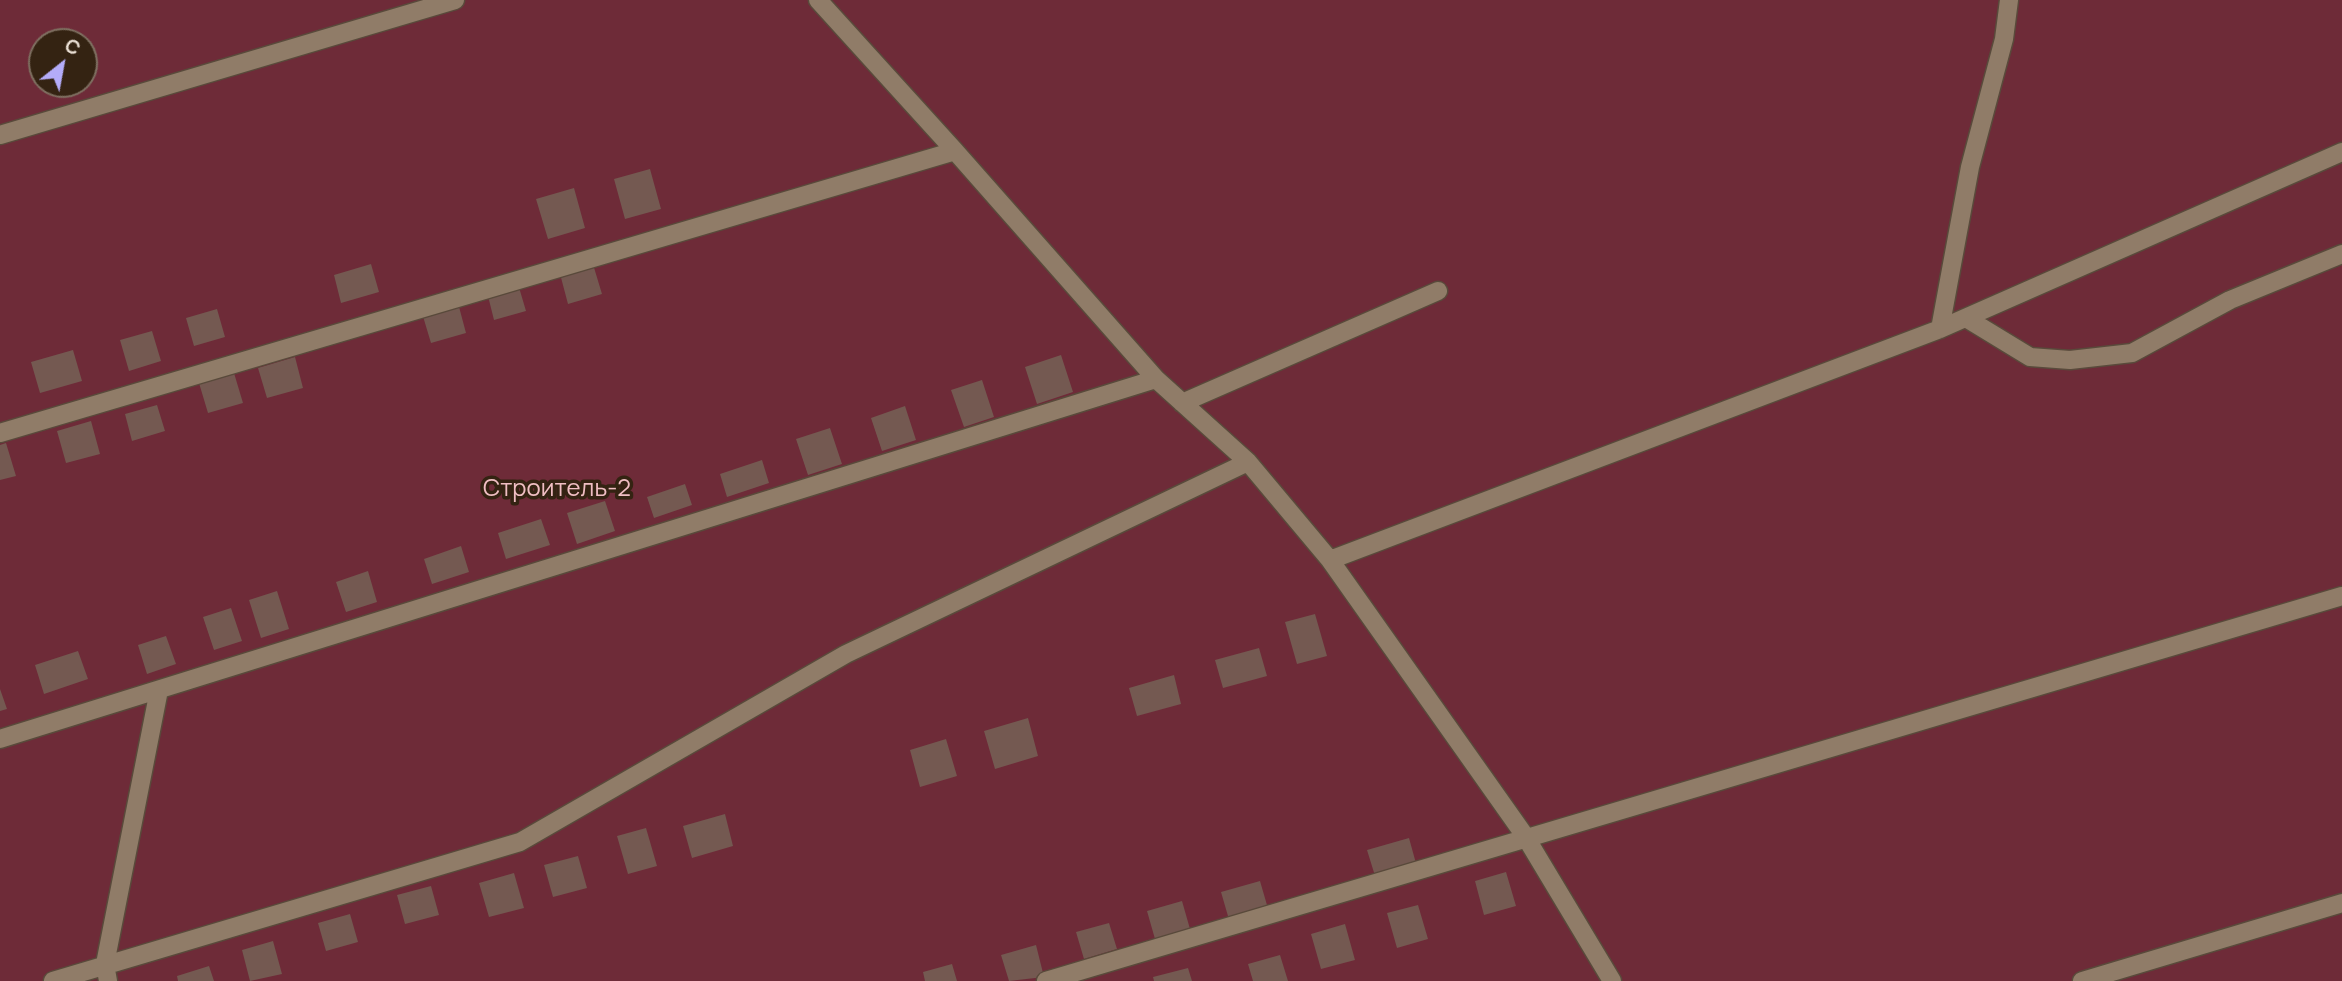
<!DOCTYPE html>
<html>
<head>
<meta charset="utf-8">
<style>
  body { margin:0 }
  #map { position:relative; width:2342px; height:981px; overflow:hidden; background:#3e2d1c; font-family:Manrope,sans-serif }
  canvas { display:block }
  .north { position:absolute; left:28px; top:28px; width:70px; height:70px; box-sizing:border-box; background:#342312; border:2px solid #7e6f60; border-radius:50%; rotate:31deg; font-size:19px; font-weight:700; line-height:28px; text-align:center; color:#ece1d6 }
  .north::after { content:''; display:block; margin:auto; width:24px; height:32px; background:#b4acf9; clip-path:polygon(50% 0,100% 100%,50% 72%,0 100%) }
</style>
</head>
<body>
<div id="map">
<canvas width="2342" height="981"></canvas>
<div class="north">С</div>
</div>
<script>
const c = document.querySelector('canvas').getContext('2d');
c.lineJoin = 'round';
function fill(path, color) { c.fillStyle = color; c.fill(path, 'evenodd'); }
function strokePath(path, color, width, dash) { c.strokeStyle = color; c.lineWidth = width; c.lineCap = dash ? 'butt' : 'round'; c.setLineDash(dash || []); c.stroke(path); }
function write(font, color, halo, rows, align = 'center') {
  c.font = font + ' Manrope,sans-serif'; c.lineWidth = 7; c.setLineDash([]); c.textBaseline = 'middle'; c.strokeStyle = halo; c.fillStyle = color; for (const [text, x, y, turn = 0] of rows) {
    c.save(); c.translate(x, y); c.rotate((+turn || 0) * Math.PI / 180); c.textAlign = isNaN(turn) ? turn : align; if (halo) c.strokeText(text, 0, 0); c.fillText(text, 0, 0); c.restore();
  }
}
fill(new Path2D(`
  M0,0H2342V981H0ZM42,42H84V84H42Z`), '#6e2b38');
fill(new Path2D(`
  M650,169L661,209L625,219L614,179Z
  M574,188L585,228L548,239L536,199Z
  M592,261L602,294L568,304L559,270Z
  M371,264L379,292L341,303L334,275Z
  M518,284L526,311L494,320L487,292Z
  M458,303L466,333L431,343L422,313Z
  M217,309L225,337L194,346L186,318Z
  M152,331L161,361L129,371L120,340Z
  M73,350L82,381L40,393L31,362Z
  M1061,355L1073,392L1037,404L1025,367Z
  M295,357L303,388L267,398L258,368Z
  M234,373L243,403L208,413L199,383Z
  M982,380L994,417L964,427L951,390Z
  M157,405L165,431L132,441L125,414Z
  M905,406L916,440L882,451L871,418Z
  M91,421L100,454L66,463L57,431Z
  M830,428L842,464L808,475L796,439Z
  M6,443L16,476L0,480V445Z
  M762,460L769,483L727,497L720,474Z
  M685,484L692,505L654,518L647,497Z
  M605,501L615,531L577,544L567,513Z
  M541,519L550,545L506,559L498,533Z
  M461,546L469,572L432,584L424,559Z
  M368,571L377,602L346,612L336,582Z
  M277,591L289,629L261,638L249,600Z
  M231,608L242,641L214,650L203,617Z
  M1315,614L1327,656L1297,664L1285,622Z
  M166,636L176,664L147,674L138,645Z
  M1259,648L1267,676L1223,688L1215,660Z
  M78,651L88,679L44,694L35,665Z
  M1174,675L1181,704L1137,716L1129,688Z
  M0,689L7,709L0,711Z
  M1028,718L1038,756L995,769L984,731Z
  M946,739L957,776L920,787L910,750Z
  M725,814L733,846L692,858L683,826Z
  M646,828L657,866L628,874L617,836Z
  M1409,838L1417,867L1376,879L1367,850Z
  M578,856L587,888L553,897L544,865Z
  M1506,872L1516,906L1484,915L1475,881Z
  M514,873L524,908L489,917L479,883Z
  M1260,881L1269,912L1230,923L1221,892Z
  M431,886L439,915L405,924L397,895Z
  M1182,901L1190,929L1155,939L1147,911Z
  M1418,905L1428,939L1397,948L1387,913Z
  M350,914L358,942L326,951L318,923Z
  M1109,923L1117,949L1084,959L1076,932Z
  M1345,924L1355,960L1321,969L1311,934Z
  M273,941L282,974L250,981L242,950Z
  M1036,945L1044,977L1009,981L1001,955Z
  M1280,955L1288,981H1253L1248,964Z
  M952,964L957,981H925L923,972Z
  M209,966L214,981H178L177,976Z
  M1188,968L1192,981H1154L1153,977Z`), '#745951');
const lane = new Path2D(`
  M818,0L955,151L1156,379L1248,462L1330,560L1525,836L1612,981
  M0,135L455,0
  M1966,318L2030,357L2070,360L2132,353L2230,300L2342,254
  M1940,329L1970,167L2004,39L2009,0
  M1182,403L1438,291
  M0,433L955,151
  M1330,560L1940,329L2342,152
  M0,739L1156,379
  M53,981L520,842L846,654L1248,462
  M108,981L105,964L159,690
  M1046,981L2342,596
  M2082,981L2342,903`);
strokePath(lane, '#594a3b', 21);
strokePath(lane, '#907c68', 18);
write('24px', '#f0bec3', '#342312', [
  ["Строитель-2",557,489]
]);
</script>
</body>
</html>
